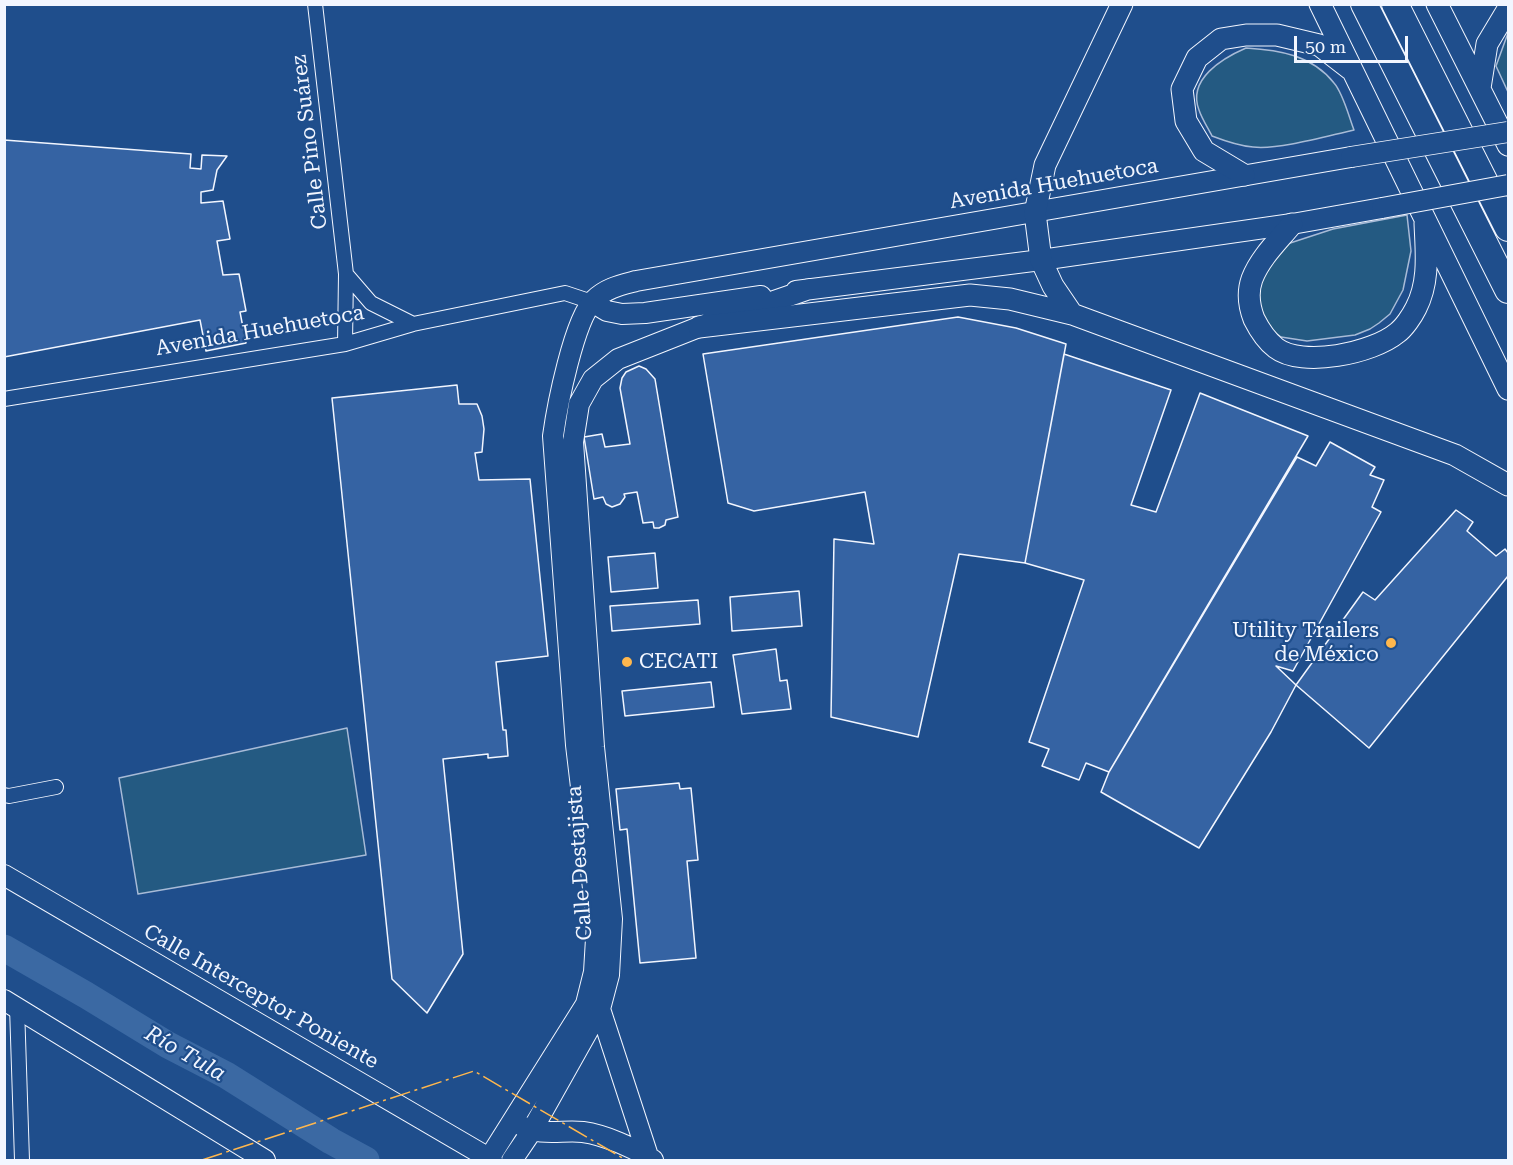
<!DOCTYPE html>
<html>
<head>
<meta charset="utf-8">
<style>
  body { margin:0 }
  #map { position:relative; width:1513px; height:1165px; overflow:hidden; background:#1f4e8c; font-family:"Roboto Serif",serif }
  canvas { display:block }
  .frame { position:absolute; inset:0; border:6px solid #f2f6ff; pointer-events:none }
  .scale { position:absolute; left:1294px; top:36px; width:114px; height:27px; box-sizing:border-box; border:3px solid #f2f6ff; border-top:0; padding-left:8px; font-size:18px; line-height:21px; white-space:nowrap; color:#f2f6ff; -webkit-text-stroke:4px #1f4e8c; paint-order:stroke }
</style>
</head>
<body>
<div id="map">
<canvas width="1513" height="1165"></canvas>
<div class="frame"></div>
<div class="scale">50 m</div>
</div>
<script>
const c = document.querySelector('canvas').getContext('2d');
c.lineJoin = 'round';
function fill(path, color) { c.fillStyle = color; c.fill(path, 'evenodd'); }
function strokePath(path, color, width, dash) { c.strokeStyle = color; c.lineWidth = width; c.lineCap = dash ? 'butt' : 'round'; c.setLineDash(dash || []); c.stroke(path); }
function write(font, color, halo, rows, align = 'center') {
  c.font = font + ' "Roboto Serif",serif'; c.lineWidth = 4.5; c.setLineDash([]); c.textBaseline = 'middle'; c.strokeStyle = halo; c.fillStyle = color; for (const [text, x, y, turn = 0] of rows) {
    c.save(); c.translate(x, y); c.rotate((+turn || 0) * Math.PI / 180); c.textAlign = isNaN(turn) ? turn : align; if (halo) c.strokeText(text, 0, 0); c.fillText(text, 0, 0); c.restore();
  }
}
const green = new Path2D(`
  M1508,33V92L1496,66Z
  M1246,48C1279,50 1312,55 1334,83C1343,93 1349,117 1354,130C1327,136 1279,150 1253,147C1239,146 1225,141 1212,136C1208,128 1202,119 1199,110C1187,79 1223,58 1246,48Z
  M1407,215L1411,251L1403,290L1390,314L1379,323L1370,329L1355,335L1307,341L1281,337L1270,329L1256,308V275L1278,247L1333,229Z
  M347,728L366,855L138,894L119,778Z`);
fill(green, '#245a82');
strokePath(green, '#a8bbd7', 1.5);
strokePath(new Path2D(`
  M4,948L86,995L168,1045L226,1075L331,1141L366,1160`), '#3b69a3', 27);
const building = new Path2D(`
  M4,140L191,154L190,168L201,169L202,155L227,156L217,170L213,190L201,192V203L223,201L230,239L217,241L223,275L239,274L246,311L240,312L246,343L206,351L200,320L4,357Z
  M958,317L1016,328L1066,344L1025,563L959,554L918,737L831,717L834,539L874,544L865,492L754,511L728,503L703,354Z
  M1064,354L1171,390L1131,505L1156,512L1200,393L1308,436L1109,772L1086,763L1079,780L1042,766L1049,749L1029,742L1084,580L1025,563Z
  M639,366L646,369L655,379L678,517L666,520L665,525L659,528H654L653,522L643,523L637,492L624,494L625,497L620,504L612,507L606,504L603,497L594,499L584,437L602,434L605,447L630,444L620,388L622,378L626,372Z
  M457,385L459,404H477L482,416L484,429L482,452L475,453L479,480L530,479L548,656L496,662L503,730H506L508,756L488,758V754L443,759L463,954L427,1013L392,979L332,398Z
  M1330,442L1375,467L1370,475L1384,480L1372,507L1381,512L1293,671L1276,666L1296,685L1271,732L1199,848L1101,792L1109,772L1297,457L1316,466Z
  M1456,510L1473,522L1467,531L1496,556L1505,549L1508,553V576L1369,748L1296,685L1363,592L1375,600Z
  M655,553L658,588L611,592L608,557Z
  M799,591L802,626L732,631L730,597Z
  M698,600L700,624L612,631L610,606Z
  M776,649L780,681L787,680L791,709L742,714L733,655Z
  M711,682L714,707L625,716L622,691Z
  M679,783L680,789L691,788L698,860L687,861L696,958L640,963L627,829L620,830L616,789Z`);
fill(building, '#3563a3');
strokePath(building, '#f2f6ff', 1.5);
const street = new Path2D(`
  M315,4L346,274L345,344
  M346,274L371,303L413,324
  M4,399L345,344L413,324L565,293L592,302
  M4,795L9,796L56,787
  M17,1007L22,1160`);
const secondary = new Path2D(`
  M796,291L1041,260L1292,224L1382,208
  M592,302L607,311L622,314L645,313L761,296
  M4,875L492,1160
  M4,1000L265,1160
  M593,1007L600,1009L648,1156
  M522,1126C539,1136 563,1130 583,1132C605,1135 634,1148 653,1160
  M488,1160L586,1004L594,972L597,922L576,745L553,436C557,407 574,319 594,300C606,288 621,285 636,281L1351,157
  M512,1160L531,1132L600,1009L609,975L612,919L594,747L573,442L579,404L593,379L618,359L699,327L809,289`);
const primary = new Path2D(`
  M1122,4L1045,165L1035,213L1041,260L1053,286L1072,314L1455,455L1508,485
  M1320,4L1508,389
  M1437,4L1508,145
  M1480,88L1487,44L1508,9
  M1244,175L1204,151L1186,121L1182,89L1197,58L1221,39L1246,35H1277L1319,45L1350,69
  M1292,224C1278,241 1260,258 1252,279C1247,293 1249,306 1254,319C1259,329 1267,341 1276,348C1302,368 1373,353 1397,333C1404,328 1412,316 1416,308C1430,281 1426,251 1425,223
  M699,327L970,295L1010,299L1072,314`);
const highway = new Path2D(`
  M1364,4L1508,290
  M1395,4L1508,228`);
strokePath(street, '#f2f6ff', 16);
strokePath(secondary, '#f2f6ff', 22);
strokePath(primary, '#f2f6ff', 23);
strokePath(highway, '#f2f6ff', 28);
strokePath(street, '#1f4e8c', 14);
strokePath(secondary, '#1f4e8c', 20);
strokePath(primary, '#1f4e8c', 21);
strokePath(highway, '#1f4e8c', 26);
const secondaryBridge = new Path2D(`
  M1351,157L1508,132
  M1382,208L1508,185`);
strokePath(secondaryBridge, '#f2f6ff', 22, []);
strokePath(secondaryBridge, '#1f4e8c', 20);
strokePath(new Path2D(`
  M202,1160L474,1071L626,1160`), '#ffb74d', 1.5, [21, 4.5, 3, 4.5]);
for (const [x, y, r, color] of [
  [1391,643,6,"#ffb74d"],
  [627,662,6,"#ffb74d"]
]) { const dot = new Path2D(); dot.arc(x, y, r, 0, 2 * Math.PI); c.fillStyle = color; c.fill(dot); strokePath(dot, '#1f4e8c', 2); }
write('21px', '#f2f6ff', '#1f4e8c', [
  ["Calle Pino Suárez",310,142,-97],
  ["Avenida Huehuetoca",1054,184,-10],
  ["Avenida Huehuetoca",260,331,-10],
  ["Calle Destajista",580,863,-94],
  ["Calle Interceptor Poniente",261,997,30]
]);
write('21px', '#f2f6ff', '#1f4e8c', [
  ["Utility Trailers",1379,631],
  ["de México",1379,655],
  ["CECATI",639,662,"left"]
], 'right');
write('italic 22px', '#f2f6ff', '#1f4e8c', [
  ["Río Tula",185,1054,30]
]);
</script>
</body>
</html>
